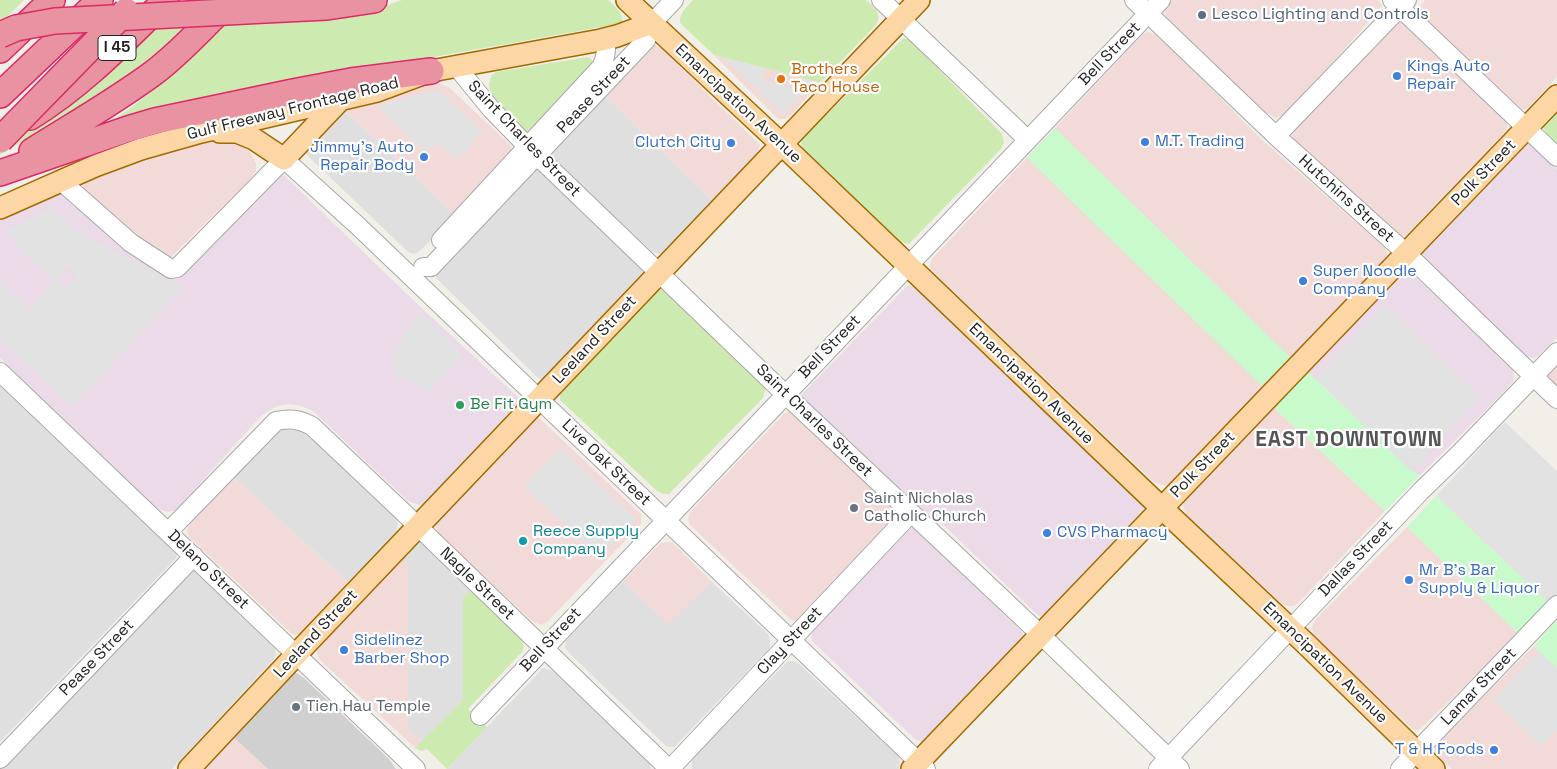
<!DOCTYPE html>
<html>
<head>
<meta charset="utf-8">
<style>
  body { margin:0 }
  canvas { display:block; background:#f2efe9 }
</style>
</head>
<body>
<canvas width="1557" height="769"></canvas>
<script>
const c = document.querySelector('canvas').getContext('2d');
c.lineJoin = 'round';
function fill(path, color) { c.fillStyle = color; c.fill(path, 'evenodd'); }
function strokePath(path, color, width, dash) { c.strokeStyle = color; c.lineWidth = width; c.lineCap = dash ? 'butt' : 'round'; c.setLineDash(dash || []); c.stroke(path); }
function write(font, color, halo, rows, align = 'center') {
  c.font = font + ' "Space Grotesk",sans-serif'; c.lineWidth = 4.5; c.setLineDash([]); c.textBaseline = 'middle'; c.strokeStyle = halo; c.fillStyle = color; for (const [text, x, y, turn = 0] of rows) {
    c.save(); c.translate(x, y); c.rotate((+turn || 0) * Math.PI / 180); c.textAlign = isNaN(turn) ? turn : align; if (halo) c.strokeText(text, 0, 0); c.fillText(text, 0, 0); c.restore();
  }
}
fill(new Path2D(`
  M603,94L713,201L662,253L658,254L653,252L551,159L549,154Z
  M342,108L455,215L421,250L414,254L408,252L310,158L306,153V148Z
  M540,167L643,270L642,273L630,286L545,377L541,379L537,377L436,278V272L527,170Z
  M0,384L176,551L177,556L175,559L0,742Z
  M289,427L301,429L396,518L398,523L396,532L348,582L233,477L274,436L282,429Z
  M420,541L425,544L470,590L463,597V700L422,742L408,729V566L400,559L417,542Z
  M196,570L200,573L275,648L276,653L274,659L172,769H1L191,571Z
  M623,581L668,623L711,581L768,634L770,640V648L763,655L675,746L671,747L666,746L569,653L565,647L566,641Z
  M788,661H794L798,663L899,757L900,762L899,769H692V761L699,751Z
  M543,668L553,671L649,762L651,769H447Z`), '#e0dfdf');
fill(new Path2D(`
  M1171,0H1378L1382,6L1289,113L1276,118L1265,112L1167,19L1165,15L1167,4Z
  M1425,0H1557V77L1528,108L1522,110L1518,108L1421,15L1419,9L1420,6Z
  M1399,21L1406,25L1507,121V129L1504,133L1406,235L1400,236L1388,228L1293,138L1292,134V129Z
  M1148,32L1160,36L1261,139L1384,247L1387,252L1386,260L1237,413L1171,484L1166,486L1155,483L931,270L930,267L931,260L1143,34Z
  M654,45L662,49L760,145L757,153L713,201L603,94L649,46Z
  M714,55L815,81L821,82L790,116L785,119H780L776,117Z
  M437,83L443,85L450,88L511,146L512,152L455,215L342,108L349,103Z
  M223,139L234,141L242,145L250,152L256,163V171L251,178L169,259L164,260L85,193L83,186L90,177L173,149Z
  M1557,361V388L1550,381L1548,375V370Z
  M1273,407L1385,511L1299,602L1294,606H1287L1282,604L1187,515L1184,510L1183,504L1186,496Z
  M789,411L795,413L899,513L801,618L796,621L791,620L690,525L688,519L690,512L783,415Z
  M538,417L641,514V524L547,622L541,625L532,621L438,533L436,525L439,519L533,419Z
  M233,477L348,582L300,633L295,635L291,633L189,537L187,531L188,526Z
  M1407,527L1519,634L1420,729L1417,730L1412,729L1318,640L1313,633L1312,626L1317,618Z
  M667,542L673,543L711,581L668,624L623,581L661,543Z
  M400,559L408,565V729L422,742L415,748L320,660L317,654V648L326,636Z
  M1534,646L1557,668V769H1452L1435,752V748L1438,742Z
  M232,736L268,769H202Z`), '#f2dad9');
fill(new Path2D(`
  M1528,144L1532,145L1557,169V337L1538,356L1533,358L1527,357L1425,262L1422,255V252L1524,145Z
  M280,175L285,176L292,183L414,301L518,397V405L515,409L425,503L420,505L408,501L313,411L301,406L291,404L277,406L262,415L176,510L168,512L161,510L155,507L0,358V218L56,193L61,194L74,206L148,259L179,278L276,177Z
  M1404,270L1409,271L1512,368L1514,375L1513,381L1505,391L1419,476L1307,371Z
  M912,285L918,288L1139,498L1143,505V513L1046,617L1039,616L936,518L931,522L803,400L801,396L803,393L906,287Z
  M912,527L917,528L1022,632L1024,636L1021,642L928,741L922,742L916,740L813,642L811,638L813,630Z`), '#ebdbe8');
fill(new Path2D(`
  M295,672L304,678L389,759L396,769H268L232,736L288,673Z`), '#d0d0d0');
fill(new Path2D(`
  M0,0H24L7,17L0,19Z
  M402,0H608C615,7 624,12 622,22L618,24L361,70L120,124L117,117C129,110 140,101 151,92C179,70 204,46 228,20L362,14Z
  M693,0H866C874,8 883,13 876,25L821,82L815,81L714,55L681,24C677,15 687,7 693,0Z
  M192,21C134,77 68,114 0,155V143L149,24Z
  M904,38L908,39L912,42L1002,134L1004,143L1001,149L909,244L900,242L802,147L801,143L803,138Z
  M588,57L591,59L594,64L530,134L524,131L491,94L489,85L491,76L496,72Z
  M1557,109V144C1538,126 1540,128 1557,109Z
  M659,287H664L765,385V390L763,398L669,494H664L657,491L560,400V391Z
  M470,590L522,640L524,646L523,651L468,709L487,727L447,769L427,749L421,751L415,748L463,700V597Z`), '#cdebb0');
fill(new Path2D(`
  M1055,128L1290,357L1262,386L1027,158Z
  M1307,371L1419,476L1385,511L1273,407Z
  M1436,496L1549,603L1519,634L1407,527Z
  M1557,620V668L1534,646Z`), '#c8facc');
fill(new Path2D(`
  M723,57L764,68L762,80L797,89L800,77L815,81L783,114Z
  M439,90L483,132L457,160L438,142L427,154L379,108V104Z
  M47,210H52L56,212L73,229L183,287L72,407L0,339V282L30,309L54,281L15,245L17,242L6,232ZM68,267L77,278L65,288L56,278Z
  M1385,305L1480,397L1412,472L1315,378Z
  M418,312L463,355L427,393L419,384L418,386L407,376L396,380L392,358Z
  M1505,422L1557,471V594L1549,603L1436,496Z
  M561,448L636,519L599,557L524,486Z
  M1539,651L1557,668V730L1541,746L1493,700Z`), '#e2e2e2');
const minor = new Path2D(`
  M881,0L1028,140
  M1134,0L1276,136L1407,254L1557,399
  M1392,0L1557,157
  M456,66L491,109L527,146L785,394L1041,635L1180,769
  M1276,136L1407,0
  M61,181L131,243L171,269L177,268L284,159L358,226L926,769
  M441,240L601,67C606,58 607,50 606,39
  M423,267H431L646,40L652,23L674,0
  M0,372L416,769
  M168,532L276,421C290,418 299,419 312,426L401,510L669,769
  M480,716L1161,0
  M0,759L194,556
  M670,769L911,513
  M1158,769L1421,491L1459,454L1557,352
  M1400,769L1557,605`);
const major = new Path2D(`
  M627,0L793,155L1148,495L1304,642L1434,769
  M220,132H237L254,139L284,159L340,100
  M0,208L95,166L141,149L201,132L377,91L431,71L601,40L617,36L652,23
  M189,769L307,643L919,0
  M912,769L1557,96`);
const highway = new Path2D(`
  M265,10L327,7L374,0
  M0,50L52,0
  M0,95L100,0
  M30,117C81,86 123,42 166,0
  M32,151C72,126 114,102 152,74C178,55 200,30 223,8L227,1
  M0,173L128,129L155,121L293,92L351,81L431,71`);
strokePath(minor, '#a9a9a9', 20);
strokePath(major, '#a06b00', 24);
strokePath(highway, '#dc2a67', 28);
strokePath(minor, '#fff', 18);
strokePath(major, '#fcd6a4', 21);
strokePath(highway, '#e892a2', 25);
const highwayBridge = new Path2D(`
  M0,35L16,28L55,21L265,10
  M0,140L126,11`);
strokePath(highwayBridge, '#dc2a67', 28, []);
strokePath(highwayBridge, '#e892a2', 25);
for (const [x, y, r, color] of [
  [1202,15,5,"#5c6f8a"],
  [1397,76,5,"#3f7fe0"],
  [781,79,5,"#e8710a"],
  [1145,142,5,"#3f7fe0"],
  [731,143,5,"#3f7fe0"],
  [424,157,5,"#3f7fe0"],
  [1303,281,5,"#3f7fe0"],
  [460,405,5,"#2e9e5b"],
  [854,508,5,"#6b7280"],
  [1047,533,5,"#3f7fe0"],
  [523,541,5,"#0f9aa8"],
  [1409,580,5,"#3f7fe0"],
  [344,650,5,"#3f7fe0"],
  [296,707,5,"#6b7280"],
  [1494,750,5,"#3f7fe0"]
]) { const dot = new Path2D(); dot.arc(x, y, r, 0, 2 * Math.PI); c.fillStyle = color; c.fill(dot); strokePath(dot, '#fff', 2); }
for (const [x, y, w] of [
  [117,48,38]
]) { const box = new Path2D(); box.roundRect(x - w / 2, y - 12.5, w, 25, 4); c.fillStyle = '#fff'; c.fill(box); strokePath(box, '#222', 1); }
write('bold 15px', '#222', null, [
  ["I 45",117,48]
]);
write('16px', '#4e5e75', '#fff', [
  ["Lesco Lighting and Controls",1212,15]
], 'left');
write('16px', '#222', '#fff', [
  ["Bell Street",1110,54,-46],
  ["Pease Street",594,95,-47],
  ["Emancipation Avenue",738,104,43],
  ["Gulf Freeway Frontage Road",293,109,-14],
  ["Saint Charles Street",524,139,46],
  ["Polk Street",1484,173,-46],
  ["Hutchins Street",1346,199,42],
  ["Leeland Street",595,340,-47],
  ["Bell Street",830,347,-46],
  ["Emancipation Avenue",1031,384,44],
  ["Saint Charles Street",814,421,44],
  ["Live Oak Street",606,463,44],
  ["Polk Street",1203,465,-46],
  ["Dallas Street",1356,559,-46],
  ["Delano Street",208,570,44],
  ["Nagle Street",477,584,44],
  ["Leeland Street",316,634,-47],
  ["Bell Street",551,640,-47],
  ["Clay Street",790,641,-47],
  ["Pease Street",97,658,-46],
  ["Emancipation Avenue",1325,663,44],
  ["Lamar Street",1479,687,-46]
]);
write('16px', '#366cbe', '#fff', [
  ["Kings Auto",1407,67],
  ["Repair",1407,85],
  ["M.T. Trading",1155,142],
  ["Clutch City",721,143,"right"],
  ["Jimmy's Auto",414,148,"right"],
  ["Repair Body",414,166,"right"],
  ["Super Noodle",1313,272],
  ["Company",1313,290],
  ["CVS Pharmacy",1057,533],
  ["Mr B's Bar",1419,571],
  ["Supply & Liquor",1419,589],
  ["Sidelinez",354,641],
  ["Barber Shop",354,659],
  ["T & H Foods",1484,750,"right"]
], 'left');
write('16px', '#c56008', '#fff', [
  ["Brothers",791,70],
  ["Taco House",791,88]
], 'left');
write('16px', '#27864d', '#fff', [
  ["Be Fit Gym",470,405]
], 'left');
write('16px', '#5b616d', '#fff', [
  ["Saint Nicholas",864,499],
  ["Catholic Church",864,517],
  ["Tien Hau Temple",306,707]
], 'left');
write('16px', '#0d838f', '#fff', [
  ["Reece Supply",533,532],
  ["Company",533,550]
], 'left');
c.letterSpacing = '1px';
write('bold 21px', '#555', '#fff', [
  ["EAST DOWNTOWN",1349,440]
]);
c.letterSpacing = '0px';
</script>
</body>
</html>
